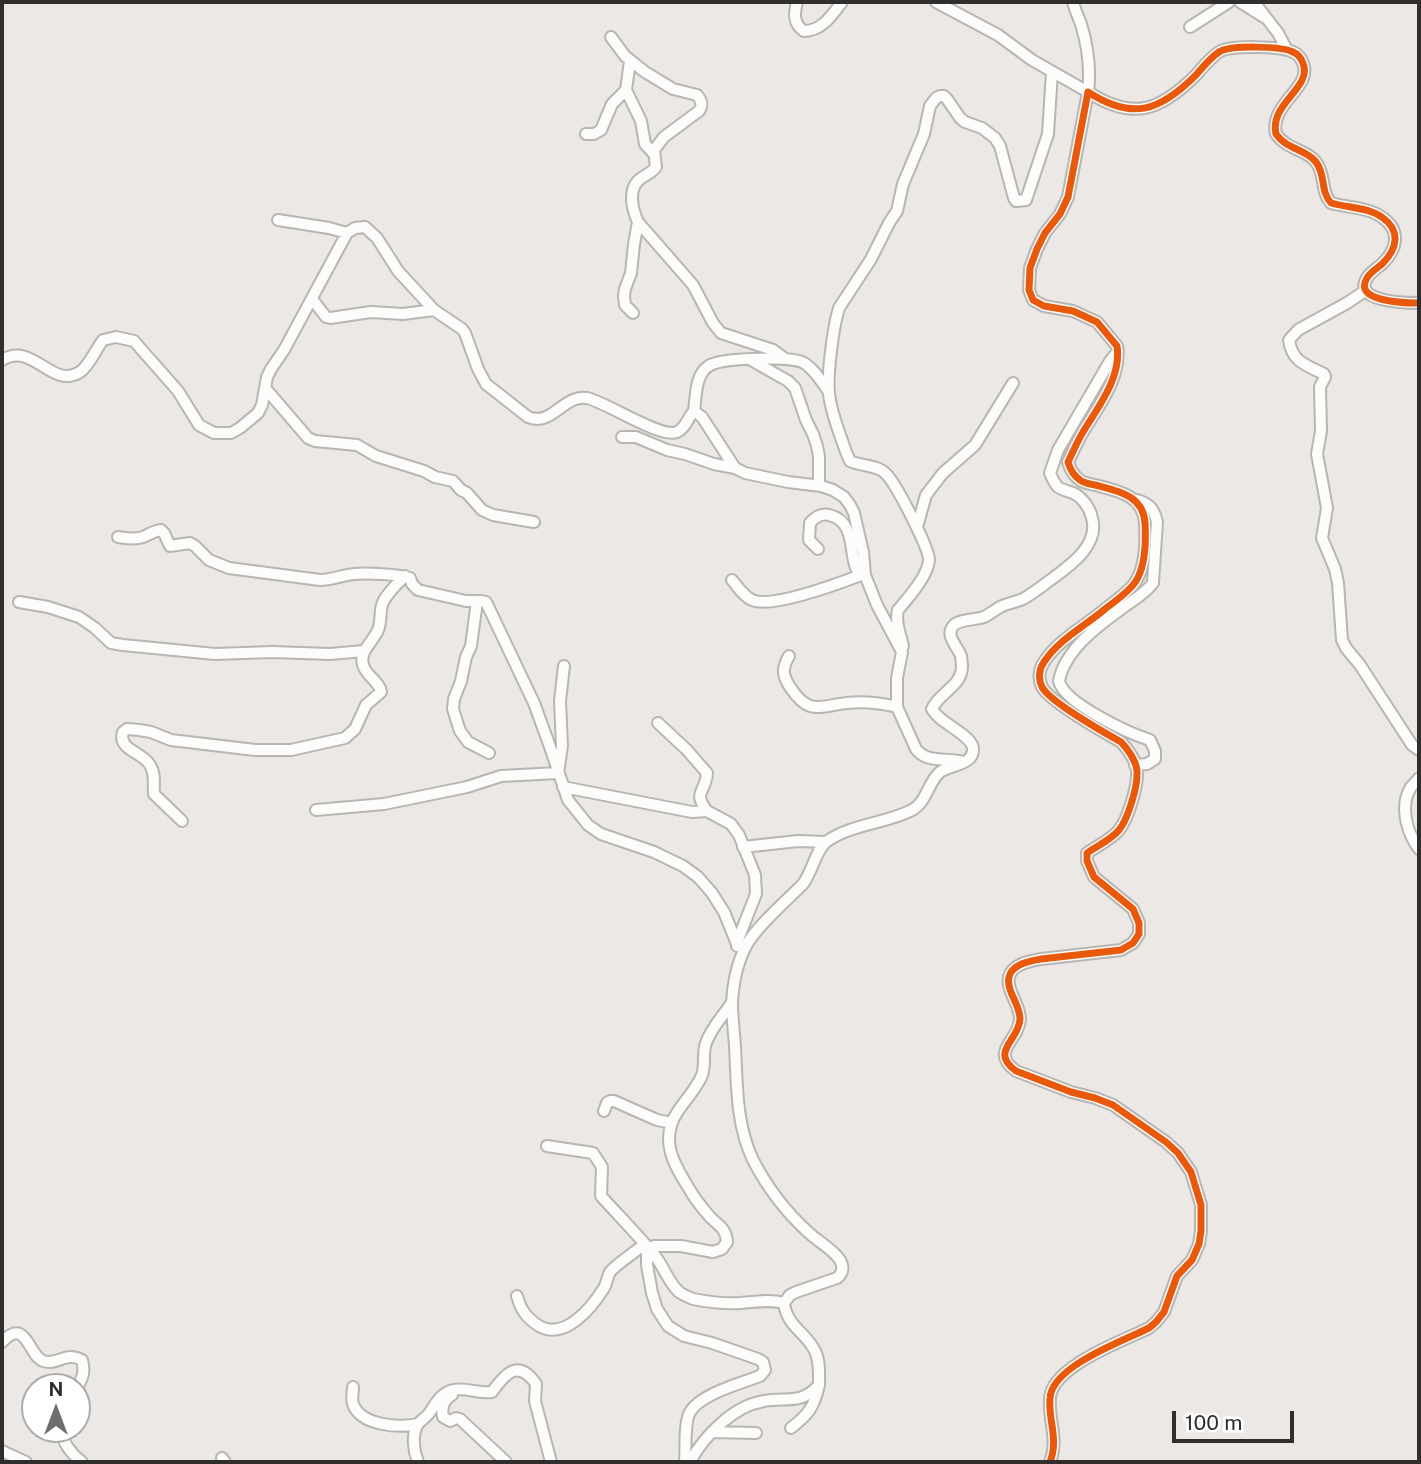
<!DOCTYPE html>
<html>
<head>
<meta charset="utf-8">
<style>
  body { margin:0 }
  #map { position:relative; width:1421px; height:1464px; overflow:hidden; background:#ebe8e5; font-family:"Public Sans",sans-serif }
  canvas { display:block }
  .frame { position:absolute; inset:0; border:4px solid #302e2c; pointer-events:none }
  .north { position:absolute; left:21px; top:1373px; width:70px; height:70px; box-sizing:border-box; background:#fff; border:2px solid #acabab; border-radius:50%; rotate:0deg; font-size:19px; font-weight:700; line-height:28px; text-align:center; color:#302e2c }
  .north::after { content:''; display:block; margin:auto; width:24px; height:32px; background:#716f6d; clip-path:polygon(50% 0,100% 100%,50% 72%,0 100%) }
  .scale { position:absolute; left:1172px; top:1411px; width:122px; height:32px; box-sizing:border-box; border:4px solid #302e2c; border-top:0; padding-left:9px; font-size:21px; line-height:24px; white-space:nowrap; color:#302e2c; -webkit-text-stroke:5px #fff; paint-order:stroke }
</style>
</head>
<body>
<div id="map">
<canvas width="1421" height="1464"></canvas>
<div class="frame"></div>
<div class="north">N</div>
<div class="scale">100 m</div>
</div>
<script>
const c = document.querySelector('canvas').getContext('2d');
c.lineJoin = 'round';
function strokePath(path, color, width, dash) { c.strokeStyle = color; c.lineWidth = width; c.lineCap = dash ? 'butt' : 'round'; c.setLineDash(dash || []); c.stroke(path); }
const minor = new Path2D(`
  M797,2C794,13 793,24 804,31C822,31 832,15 842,2
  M936,2L998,35L1032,60L1088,92C1091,68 1088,47 1081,24C1078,16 1075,10 1073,2
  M1240,2L1264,17
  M1254,2L1278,33L1287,50
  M1190,27L1229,2
  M611,37L625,56L645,72L673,89L697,95C702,101 703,105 699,111L664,137L654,150L656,167C651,174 642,176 637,182C628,193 633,211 638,222L693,285L713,323L721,333L773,350L784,358
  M626,90L641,121L645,144L654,154
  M586,134H594L601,130L612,104L626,90L630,61
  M278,220L329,228L347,233
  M1365,291L1347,303L1298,330L1289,340C1292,362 1306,365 1324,374L1325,377L1320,387L1321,431L1317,454L1327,508L1322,538L1335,569L1338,583L1342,640L1346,648L1360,665L1412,745L1419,750
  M312,299L326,317L330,318L371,312L403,314L434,310
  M633,313L625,305L624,296L625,289L631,273L634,244L638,222
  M2,360C33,341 52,390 80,372C89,366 96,349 103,340L116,337L134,341L178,391L199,425L214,433H231L240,428L258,413L262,405L267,377L271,369L284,350L347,233L355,228L365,227L377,238L398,271L434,310L462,329L465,333L478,369L486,384L528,417C552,427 564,394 587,398C606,402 661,439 677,432C686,428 688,417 694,411L702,417L735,468L745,473L788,482L821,486L833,490L844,497L850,505L854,513L863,552L865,575L877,605L902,652L897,678V707L916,749C927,764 948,757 964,762
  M751,360L788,381L795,388L806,420L813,434L817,446L819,456V485
  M266,389L308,438L315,441L357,445L376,456L424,471L435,477L453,481L461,490L467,493L482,510L493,515L534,522
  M694,411C696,398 695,381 704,370C706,368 711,364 713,364C727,358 793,356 804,363C814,369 822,382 829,392
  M622,437H636L667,450L685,454L714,464L735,468
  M917,527L926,495L943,473L975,445L1013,383
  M118,537C126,538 135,540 143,537C150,534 153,531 161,530L164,533L170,546L190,543L195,546L209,560L229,568L320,580C332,580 342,575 354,574C365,573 400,574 410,578L412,584L418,590L466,601H481L486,602L534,703L549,744L568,800L588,825L601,834L654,852L683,866L698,877L712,893L724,912L737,944
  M818,549L809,540L810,523C815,517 821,513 829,515C860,522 846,562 861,575H865
  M732,580C738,587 743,596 752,600C771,609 840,583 861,575
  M477,601L471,646L466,657L461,681L454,699L453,709L460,731L468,742L489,753
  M19,602L48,607L79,617L95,628L111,643L123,645L215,654L272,652L330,654L364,651
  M903,646C900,633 895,622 898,610C908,598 928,576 929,560C929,548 895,481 885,473C877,465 860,466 850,461L846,452C840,434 831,413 829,394C827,375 833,327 839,308L871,259L889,223L897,211L903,184L924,134L930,106L936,98L940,96H944L947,99L960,118L965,122L982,128L995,138L1000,146L1014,198L1016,201L1026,200L1048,134L1052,72
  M789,656C782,668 782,675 790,687C809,716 819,706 847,703C864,701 881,703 897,707
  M658,723L687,750L707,773C706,793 692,791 707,811
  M1135,765L1147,764L1155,759V751L1150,740C1128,733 1064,703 1059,681C1065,648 1103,622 1128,604C1137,598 1147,591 1153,583L1157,522C1154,509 1150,504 1137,500
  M1419,778C1417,781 1414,784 1411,787C1399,806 1407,833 1419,849
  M563,787L692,812L707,811L731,824L739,835L755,875L756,894L739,937L737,946
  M316,810L384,804L467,787L501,776L558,773L562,746L560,701L564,666
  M182,821L154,794C153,785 156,774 150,765C143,752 117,750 123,732L127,729L139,730L151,732L171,740L255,750H291L345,738L355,729L366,705L381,692C380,682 366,676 363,665C359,651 373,642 378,630C382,621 379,611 383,602C388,592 397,584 405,576
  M743,847L798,841L826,842
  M604,1111L607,1103L610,1101H614L657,1120L672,1123
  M547,1146L593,1153L602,1167L601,1196C619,1216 638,1235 655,1256C664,1267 668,1282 679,1292C683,1295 688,1297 693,1299C708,1302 726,1304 741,1303C756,1302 769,1299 784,1303
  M517,1296C521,1311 527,1318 539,1326C565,1341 592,1307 604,1288C607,1283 607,1277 610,1272C616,1264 636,1252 644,1244
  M2,1342C26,1316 28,1355 43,1361C57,1366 66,1351 82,1360C85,1372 83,1377 77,1388
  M353,1387C353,1393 351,1399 353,1404C361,1426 399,1428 418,1424
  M452,1395C443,1400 441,1408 443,1417L450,1421L456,1418L460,1419L506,1462
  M791,1428C809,1414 814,1407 819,1385
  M61,1429C62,1442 72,1455 82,1462
  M712,1432L756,1433
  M2,1451L26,1462
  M222,1458L225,1462
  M418,1462C414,1452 411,1435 418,1424C421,1420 427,1417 430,1412C436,1403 441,1393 453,1390C466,1387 479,1394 492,1392C505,1374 518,1358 536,1384L535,1401L551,1462
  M685,1462C686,1449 684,1422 690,1412C700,1394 742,1383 760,1376L765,1370L763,1362L758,1359L712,1343L684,1336L668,1326L657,1309L652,1293L647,1265V1251L654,1246H681L713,1252L722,1249L727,1242C726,1228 719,1226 710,1217C704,1210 698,1203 693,1195C677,1169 657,1142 678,1111C686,1099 697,1088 702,1075C706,1064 702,1053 706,1043C711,1028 724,1015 732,1002
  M690,1462C704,1436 733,1406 764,1401C787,1397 801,1405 819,1385C819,1374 820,1361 815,1351C806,1332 787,1327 784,1303L790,1295L796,1292L837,1278C843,1273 844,1267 840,1260C833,1249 817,1241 808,1232C786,1212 767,1187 753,1160C736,1125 737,1084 735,1046C734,1031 732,1017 732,1003C733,985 737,963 746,946C755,928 787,900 803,884C812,872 816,850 826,842C850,824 885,824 912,810C927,802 928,782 940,772C949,765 974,765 973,749C973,735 940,724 932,709C939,692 962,687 962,666C962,665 961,656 961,656C958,647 945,636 953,626C959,619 975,620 984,617C990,614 996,609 1002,606C1009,603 1016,602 1023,599C1032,594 1041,587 1049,581C1068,567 1100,546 1092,518C1090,508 1082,497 1073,493C1068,491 1062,490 1058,487C1054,483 1052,478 1050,473L1058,450L1110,361L1118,351
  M1050,1462C1059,1439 1048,1420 1050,1398C1052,1366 1123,1341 1149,1328L1156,1322L1164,1312L1177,1276L1192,1260L1199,1244L1201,1231V1205L1191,1172L1178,1153L1166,1142L1113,1105L1095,1098L1071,1092L1016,1071C989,1051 1019,1041 1020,1019C1020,1004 1006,991 1009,977C1012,964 1030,961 1041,959L1121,950L1133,943L1139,934V923L1133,909L1094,877L1087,861V853C1097,846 1112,839 1119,830C1128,819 1138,786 1137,771C1136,761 1128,749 1121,742C1105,733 1050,702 1042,687C1038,679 1039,669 1044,662C1058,640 1085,626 1105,609C1114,602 1130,591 1136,581C1146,565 1146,541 1145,523C1143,495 1118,491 1095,485C1090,484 1083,483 1080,480C1074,476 1070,469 1068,462C1073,452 1077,442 1083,432C1098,407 1122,377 1117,346L1097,322L1073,311L1044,306L1033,300L1029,290L1030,268L1037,249L1045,233L1060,214L1068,197L1088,92C1133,121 1160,111 1196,75C1203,67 1210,58 1219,52C1230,45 1281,46 1293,52C1298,54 1301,58 1303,63C1313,88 1269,103 1276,134C1287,150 1306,149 1316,162C1326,175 1320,191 1331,203C1348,208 1369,207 1383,218C1401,231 1397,249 1383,263C1378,268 1370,272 1367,278C1352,302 1406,303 1419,303`);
strokePath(minor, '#b8b5b3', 14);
strokePath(minor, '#fcfcfb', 10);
strokePath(new Path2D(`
  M1050,1462C1059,1439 1048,1420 1050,1398C1052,1366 1123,1341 1149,1328L1156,1322L1164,1312L1177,1276L1192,1260L1199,1244L1201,1231V1205L1191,1172L1178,1153L1166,1142L1113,1105L1095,1098L1071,1092L1016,1071C989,1051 1019,1041 1020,1019C1020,1004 1006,991 1009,977C1012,964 1030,961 1041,959L1121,950L1133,943L1139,934V923L1133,909L1094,877L1087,861V853C1097,846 1112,839 1119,830C1128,819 1138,786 1137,771C1136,761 1128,749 1121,742C1105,733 1050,702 1042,687C1038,679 1039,669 1044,662C1058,640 1085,626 1105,609C1114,602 1130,591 1136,581C1146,565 1146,541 1145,523C1143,495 1118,491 1095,485C1090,484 1083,483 1080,480C1074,476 1070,469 1068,462C1073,452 1077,442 1083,432C1098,407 1122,377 1117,346L1097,322L1073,311L1044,306L1033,300L1029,290L1030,268L1037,249L1045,233L1060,214L1068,197L1088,92C1133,121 1160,111 1196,75C1203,67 1210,58 1219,52C1230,45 1281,46 1293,52C1298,54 1301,58 1303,63C1313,88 1269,103 1276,134C1287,150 1306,149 1316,162C1326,175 1320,191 1331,203C1348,208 1369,207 1383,218C1401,231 1397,249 1383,263C1378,268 1370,272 1367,278C1352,302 1406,303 1419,303`), '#e8590c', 7);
</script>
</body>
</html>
